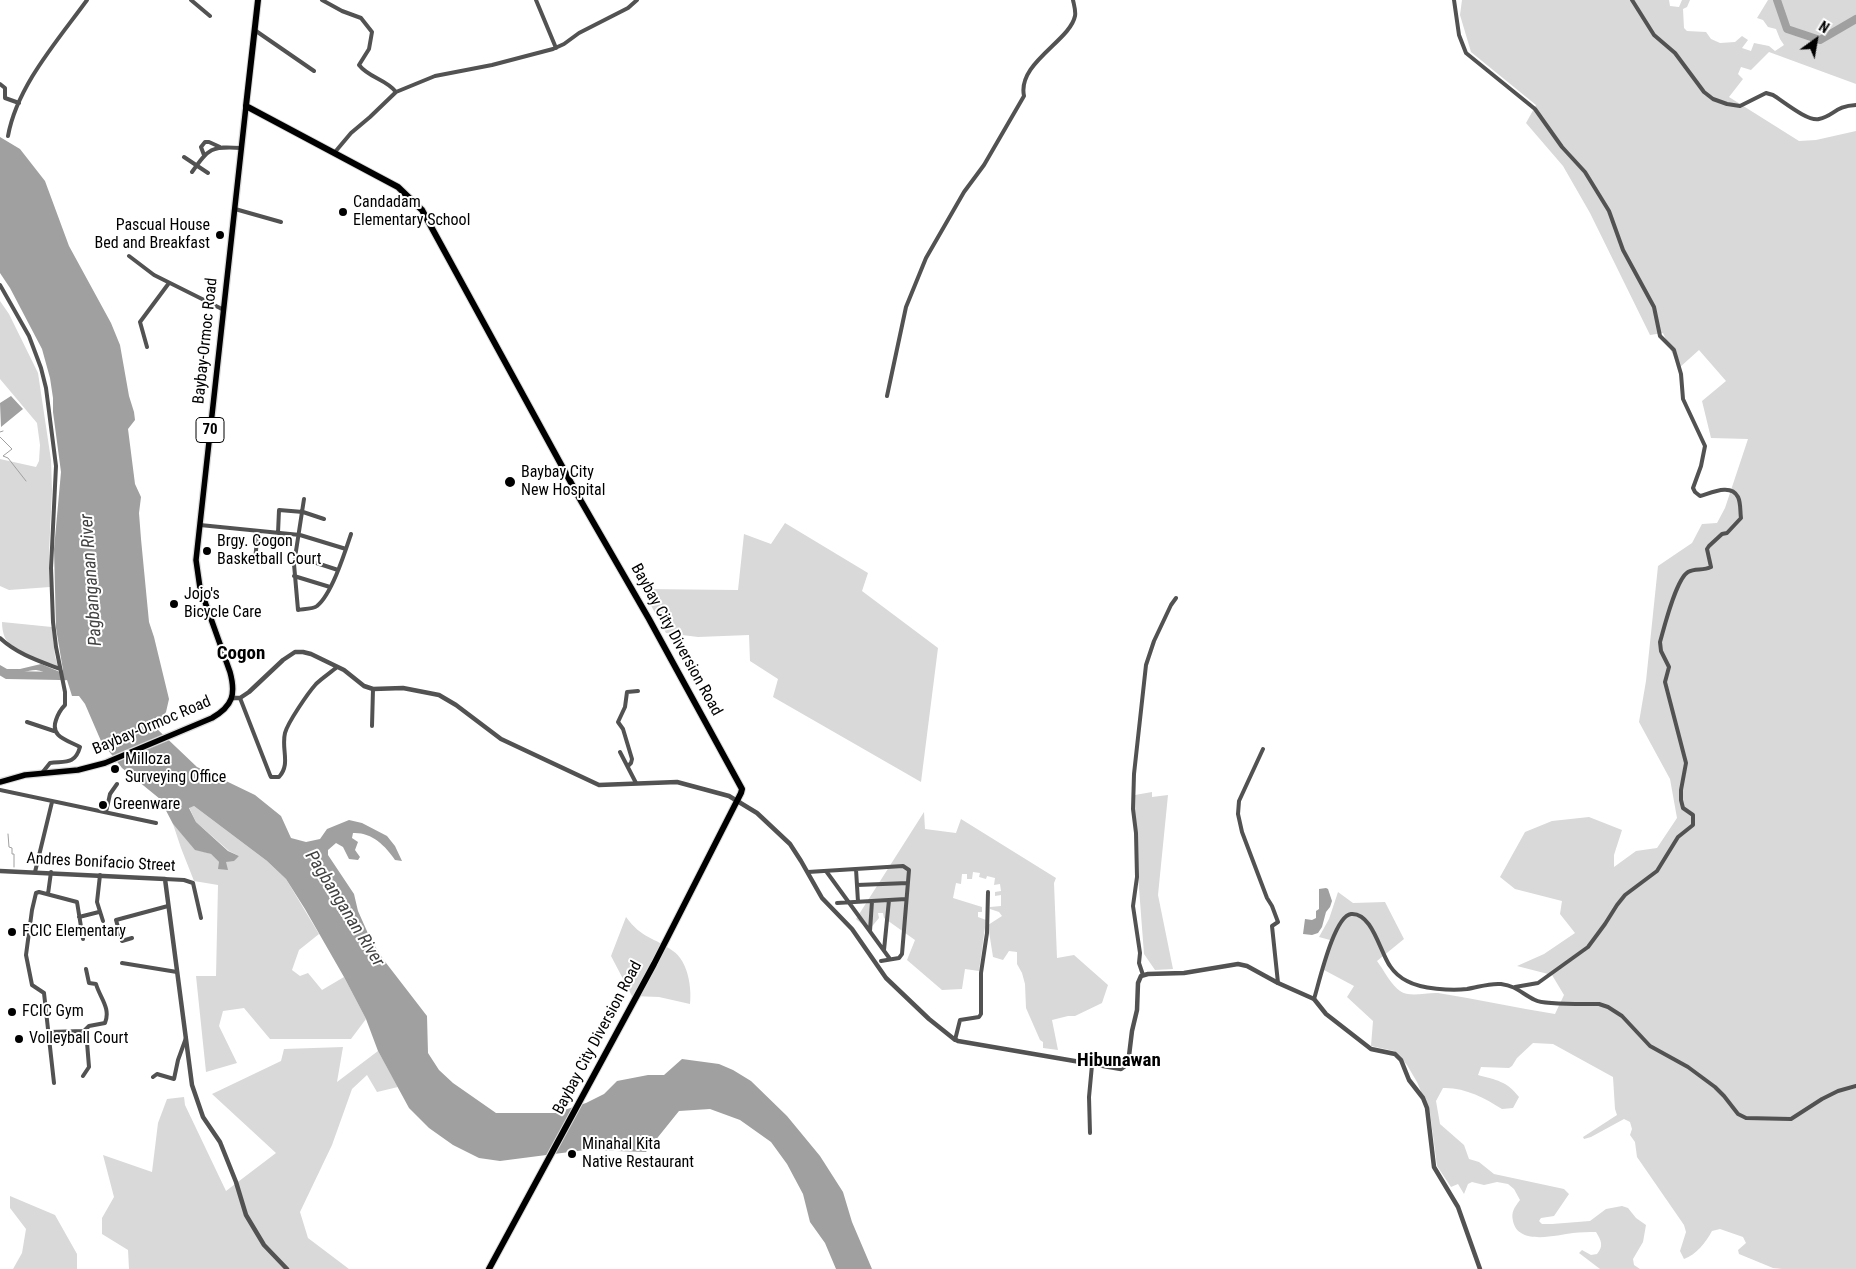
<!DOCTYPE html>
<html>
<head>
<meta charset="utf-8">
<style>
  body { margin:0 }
  #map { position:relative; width:1856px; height:1269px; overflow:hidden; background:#fff; font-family:"Roboto Condensed",sans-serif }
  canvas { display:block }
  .north { position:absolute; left:1791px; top:15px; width:50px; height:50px; -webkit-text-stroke:4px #fff; paint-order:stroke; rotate:32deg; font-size:14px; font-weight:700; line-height:20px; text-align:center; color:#000 }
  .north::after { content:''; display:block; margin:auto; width:18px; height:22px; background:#000; clip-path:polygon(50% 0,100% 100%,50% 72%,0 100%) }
</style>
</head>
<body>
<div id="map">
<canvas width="1856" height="1269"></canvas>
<div class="north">N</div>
</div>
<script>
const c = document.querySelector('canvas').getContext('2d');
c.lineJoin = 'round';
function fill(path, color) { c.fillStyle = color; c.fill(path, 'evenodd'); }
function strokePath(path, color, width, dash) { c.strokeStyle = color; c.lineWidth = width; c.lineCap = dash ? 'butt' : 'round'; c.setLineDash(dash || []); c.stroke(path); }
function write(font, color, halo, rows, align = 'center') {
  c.font = font + ' "Roboto Condensed",sans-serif'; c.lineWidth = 4; c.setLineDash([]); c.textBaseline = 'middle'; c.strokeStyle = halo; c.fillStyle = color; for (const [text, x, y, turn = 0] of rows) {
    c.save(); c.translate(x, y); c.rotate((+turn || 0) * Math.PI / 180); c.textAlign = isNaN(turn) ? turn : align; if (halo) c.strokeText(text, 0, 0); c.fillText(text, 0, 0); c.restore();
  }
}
fill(new Path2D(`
  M1462,0H1669L1670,6L1679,7L1682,0H1690L1687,7L1683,9L1684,28L1687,31L1706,32L1711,39L1720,43L1735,42L1742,36L1748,40L1742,48L1751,51L1754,43L1769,46L1775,51L1784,45L1780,39L1776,29L1768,27L1763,20L1757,18L1768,0H1856V84L1769,52L1751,70L1741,67L1738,74L1743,79L1729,97L1799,141L1816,140L1856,131V1269H1782L1773,1268L1739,1254L1738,1250L1746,1243L1743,1237L1720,1229L1712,1231C1706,1242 1696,1255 1684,1259L1680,1251L1686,1232L1684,1225L1637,1157L1635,1142L1630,1135L1632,1129L1630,1122L1624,1119L1591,1137L1584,1139L1583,1137L1617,1115L1615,1109L1613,1077L1553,1044L1533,1043L1517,1058L1512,1066L1509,1068L1481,1067L1478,1075C1496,1080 1507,1081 1519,1097L1513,1108L1502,1109C1485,1098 1464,1087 1443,1088L1436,1101L1440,1124L1464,1145L1469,1159L1479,1162L1494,1174L1564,1189L1569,1194L1554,1216L1541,1218L1539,1221L1542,1224H1552L1590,1221L1606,1209L1622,1206L1628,1208L1636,1218L1646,1225L1643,1242L1633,1259L1634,1265L1640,1269H1600L1579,1253L1582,1250L1591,1255L1597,1254C1604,1246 1601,1240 1596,1232C1589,1232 1580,1232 1573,1233C1557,1235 1518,1246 1513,1221C1511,1212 1514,1208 1520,1200L1514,1189L1508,1184L1497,1182L1484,1185L1472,1182L1468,1184L1464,1194L1458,1184L1451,1187L1437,1166L1430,1113L1417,1082L1407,1065L1394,1051L1371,1046L1373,1021L1347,997L1354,986L1324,970L1330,940L1319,937L1329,919L1338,892L1353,903L1385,902L1404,939L1377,961C1383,969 1392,986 1400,991C1410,998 1427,992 1438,993C1477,999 1516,1008 1555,1014L1564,995L1552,975L1517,966L1544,954L1575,933L1560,914L1562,901L1515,889L1500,877L1525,832L1552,821L1589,817L1622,830L1614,855V867L1636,851L1657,848L1677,818L1670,779L1639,722L1646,681L1658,566L1692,543L1702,524L1717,523L1725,508L1748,439L1711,438L1702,401L1726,381L1699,350L1679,368L1663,333L1650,335L1590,213L1563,166L1526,123L1536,105L1471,52L1460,15Z
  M0,301L9,314L38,373L51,460L52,490L49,553L50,587L9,590L0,586V459L36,467L39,461L40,445L37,423L0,379Z
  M785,523L868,573L862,591L938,648L921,782L773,697L778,679L750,661L749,635L698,637L666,633L642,589L738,590L744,534L771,544Z
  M2,622L52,627L55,656L58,667C45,662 12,650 5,638C3,633 2,628 2,622Z
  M1152,792V797L1168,795L1158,895L1173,969L1155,970L1144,954L1133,809L1135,795Z
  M194,806L267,861L286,879L319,934L299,950L292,970L300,976L308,973L322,990L344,977L366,1019L351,1039H270L244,1008L223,1011L219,1026L237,1063L206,1072L196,976H216L218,885L194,881L181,848L173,824L195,849L211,854L219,862H226L239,856L229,851L196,822L189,807Z
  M924,812L925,829L956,833L961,819L1056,878L1054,883L1057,958L1074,955L1108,985L1102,1003L1075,1016H1068L1052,1020L1058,1050L1043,1048V1042L1040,1040L1026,1008L1025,984L1022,973L1017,964V952L1009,951L1003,960L993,957L988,925L1002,916L999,912L990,909V907L1001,906V895L995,896V892L1001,891L1000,884L994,885L995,878L987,876L986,879L979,877L980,873L973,872L972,879H967V874H962L961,884L956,883L953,898L982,907V912H978V917L986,920L979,971L965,969L962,989L942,990L907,960L915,940L884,918L883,913H878L879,918L869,930L856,919Z
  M626,917C642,939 654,937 673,951C688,961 692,988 690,1004L659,997L632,996L611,956Z
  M343,1047L337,1082L378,1051L398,1087L377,1092L367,1075L352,1089L332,1145L300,1212L308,1238L349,1269H129L128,1250L102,1234V1218L114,1197L103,1155L152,1172L158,1123L167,1099L184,1097L185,1105L226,1191L276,1153L212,1094L281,1061L284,1049Z
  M10,1196L55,1215L77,1254V1269H13L22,1253L26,1229L10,1208Z`), '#d9d9d9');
fill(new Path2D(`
  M0,137L20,149L45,181L69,246L111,323L120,345L129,396L134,412L135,420L128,429L135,484L141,497L139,513L141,539L149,622L154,637L169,699L166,712L156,728L197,767L255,795L281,816L291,838L306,842L320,839L327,829L349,820L362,823L387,836L395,846L402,861L395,860C385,845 371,832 353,833L352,838L358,842L355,850L360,857L358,860L349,859L343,847L336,843L328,850V855L354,894L358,911L370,938L383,959L427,1016L428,1053L439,1070L453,1083L496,1113H555L586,1103L604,1094L617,1081L648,1075H664L682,1059L719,1064L733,1070L751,1081L787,1116L820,1156L843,1192L852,1222L872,1269H836L825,1243L810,1222L803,1194L787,1164L771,1142L740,1120L710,1109L679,1111L646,1152L585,1150L500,1161L479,1158L453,1145L429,1128L409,1108L378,1051L366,1019L344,977L305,909L286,879L267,861L194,806L189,808L196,822L228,851L239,856L234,861L226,862L228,870L218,869L219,862L211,854L195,850L173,824L160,799L122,768L101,741L85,704L79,696H72L67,680C56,683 48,671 36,670C24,670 15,678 0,673V665L7,669H20L41,664L60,672L63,670L56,628L54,549L61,472L53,412V398L50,378L42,349L10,288L0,273Z
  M11,396L23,409L1,427L0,403Z
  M1326,888L1328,889L1332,901L1330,907L1326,912L1322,927L1318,933L1312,935L1303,934L1305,919L1312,920L1316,918V911L1319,909V889Z`), '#a0a0a0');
strokePath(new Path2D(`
  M0,432L3,431
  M0,437L12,449L3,456L8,458L26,481
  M8,834L9,847L12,848V854H14V867`), '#a0a0a0', 1);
strokePath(new Path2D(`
  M1777,0L1787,29L1820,40L1856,19
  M0,671L7,675L61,676`), '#a0a0a0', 8);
const primary = new Path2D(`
  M0,782L25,775L78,770L105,763L212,718C233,706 236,694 230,672L200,588L196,560L246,106`);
const trunk = new Path2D(`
  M258,0L246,106L398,187L422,210L581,501L649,619L742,789L741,793L654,964L489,1269`);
strokePath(primary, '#dbdbdb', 8);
strokePath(trunk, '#dbdbdb', 8);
strokePath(new Path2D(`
  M191,0L210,16
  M322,0L342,11L361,18L372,32L369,49L359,65C369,78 386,79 396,92
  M536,0L556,48
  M1454,0L1459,35L1466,53L1535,109L1562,147L1585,172L1609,211L1623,250L1654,307L1660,336L1674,350L1681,374L1683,399L1705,446L1701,466L1693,488L1695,492L1700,496C1711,493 1731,483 1738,497C1741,503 1740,512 1741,518L1727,533L1722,534L1709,546L1707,549L1711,567C1703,571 1695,568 1688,572C1676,579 1664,628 1660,642L1661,651L1669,667L1665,682L1686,763L1681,790V800L1683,808L1693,815V825L1678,837L1657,871L1625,895L1617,905L1605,924L1588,947L1538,983L1515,987
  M1632,0L1654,35L1675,53L1704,92L1713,99L1727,104L1740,106L1766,93L1773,95C1783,101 1808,122 1819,119C1834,116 1835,106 1856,105
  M256,31L314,71
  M0,84L5,88V98L19,103
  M8,136C17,86 58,40 87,0
  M335,152L351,133L370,117L396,92L435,76L492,65L553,49L564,44L579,33L628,8L637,0
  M204,155L201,147L205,142H209L220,147
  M184,157L208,173
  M192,172C209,148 211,146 241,148
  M235,209L281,222
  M129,256L154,275L224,310
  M0,285L29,336L41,368L46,388L56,466L51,568L53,622L56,647L65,692V705C60,710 58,714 56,720C50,737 67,740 80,747C75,765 65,761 50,763L42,773
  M147,347L140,322L169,283
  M887,396L906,307L926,258L964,192L984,165L1024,96C1017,63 1070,41 1075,16C1076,11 1074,5 1073,0
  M304,499L294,564L298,610C304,609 313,609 317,606C332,594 345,552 351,534
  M200,525L300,535L346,549
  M278,533L279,510L303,512L324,519
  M295,556L338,570
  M255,560L258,531
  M294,576L330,587
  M0,638C17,654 39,661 60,669
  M240,698L270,775L271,777H279C291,764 281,749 285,733C288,722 308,693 316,684C322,678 330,673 337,667
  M27,722L54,731
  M372,726L373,689
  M1263,749L1239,801L1238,814L1242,832L1267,898L1272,906L1278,922L1272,926L1278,983
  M620,752L636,783
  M628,766L631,763L632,759L623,729L618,722L625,707L627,692L638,691
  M0,790L156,823
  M106,812L110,794L117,784
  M856,869L858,902
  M826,871L890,959
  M35,872L52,802
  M808,872L903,866L909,870L902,954L899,958L881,961
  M100,875L97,902L103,921
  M165,879L184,880L193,883L201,918
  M857,885L908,883
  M48,894L51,872
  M837,903L906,899
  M79,917L99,912
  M870,931L872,901
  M132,938L122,941L116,920L168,906
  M884,950L889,900
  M122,963L177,972
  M1143,975L1139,963L1140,953L1133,906L1137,877L1136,833L1133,809L1134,774L1146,665L1154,641L1171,605L1176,598
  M1314,999C1319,983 1334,916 1351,914C1372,912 1380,952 1390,966C1394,972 1401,978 1407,981C1421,989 1452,991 1467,989C1479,987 1489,983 1501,984C1517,986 1522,994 1535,1000C1544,1005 1586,1004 1599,1004L1608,1007L1622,1016L1650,1046L1688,1067L1715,1087L1724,1096L1738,1114L1746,1118L1791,1119L1822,1099L1838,1091L1856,1086
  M49,1032L84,1031L89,1026L105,1023C111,1008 100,998 96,984L89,983L86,969
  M955,1040L960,1020L979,1017L981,1014V973L987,933L988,892
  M83,1076L89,1067L86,1030
  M153,1077L157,1074L174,1079L178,1060L186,1038
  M54,1083L44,993L32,985L26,955L32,910L36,893L39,892L77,902L83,939
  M1090,1133L1089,1097L1092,1065`), '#525252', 4);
strokePath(new Path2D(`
  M232,698H240L249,692L283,660L295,652H303L311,654L344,670L364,686L373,689L403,688L439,695L456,705L501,739L599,785L677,782L729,796L757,813L790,844L801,861L822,898L852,929L886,978L929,1019L954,1039L958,1041L1121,1069L1128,1064L1132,1031L1137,1010L1138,983L1141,976L1148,974L1184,973L1238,964L1247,966L1278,983L1314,999L1326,1014L1371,1049L1395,1054L1401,1060L1409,1080L1423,1098L1427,1108L1434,1167L1458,1207L1480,1269
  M0,871L165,879L192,1085L203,1117L220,1142L236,1182L246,1215L264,1245L287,1269`), '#525252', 4.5);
strokePath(primary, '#000', 5.5);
strokePath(trunk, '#000', 6);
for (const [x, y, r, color] of [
  [343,212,5,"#000"],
  [220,235,5,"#000"],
  [510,482,6,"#000"],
  [207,551,5,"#000"],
  [174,604,5,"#000"],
  [115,769,5,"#000"],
  [103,805,5,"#000"],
  [12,932,5,"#000"],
  [12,1012,5,"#000"],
  [19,1039,5,"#000"],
  [572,1154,5,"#000"]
]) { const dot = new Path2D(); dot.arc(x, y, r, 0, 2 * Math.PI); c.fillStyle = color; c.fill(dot); strokePath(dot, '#fff', 2); }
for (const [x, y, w] of [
  [210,430,28]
]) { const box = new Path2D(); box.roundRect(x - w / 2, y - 12.5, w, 25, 4); c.fillStyle = '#fff'; c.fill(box); strokePath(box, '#000', 1); }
write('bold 15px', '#000', null, [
  ["70",210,430]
]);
write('16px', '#000', '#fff', [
  ["Candadam",353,203],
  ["Elementary School",353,221],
  ["Pascual House",210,226,"right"],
  ["Bed and Breakfast",210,244,"right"],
  ["Baybay City",521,473],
  ["New Hospital",521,491],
  ["Brgy. Cogon",217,542],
  ["Basketball Court",217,560],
  ["Jojo's",184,595],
  ["Bicycle Care",184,613],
  ["Milloza",125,760],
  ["Surveying Office",125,778],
  ["Greenware",113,805],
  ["FCIC Elementary",22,932],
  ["FCIC Gym",22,1012],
  ["Volleyball Court",29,1039],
  ["Minahal Kita",582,1145],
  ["Native Restaurant",582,1163]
], 'left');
write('16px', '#000', '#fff', [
  ["Baybay-Ormoc Road",206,341,-84],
  ["Baybay City Diversion Road",676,640,61],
  ["Baybay-Ormoc Road",152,726,-23],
  ["Andres Bonifacio Street",101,863,3],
  ["Baybay City Diversion Road",598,1038,-62]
]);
write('italic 18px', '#414141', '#fff', [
  ["Pagbanganan River",92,580,-94],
  ["Pagbanganan River",344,909,58]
]);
write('bold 19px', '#000', '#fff', [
  ["Cogon",241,654],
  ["Hibunawan",1119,1061]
]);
</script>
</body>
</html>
